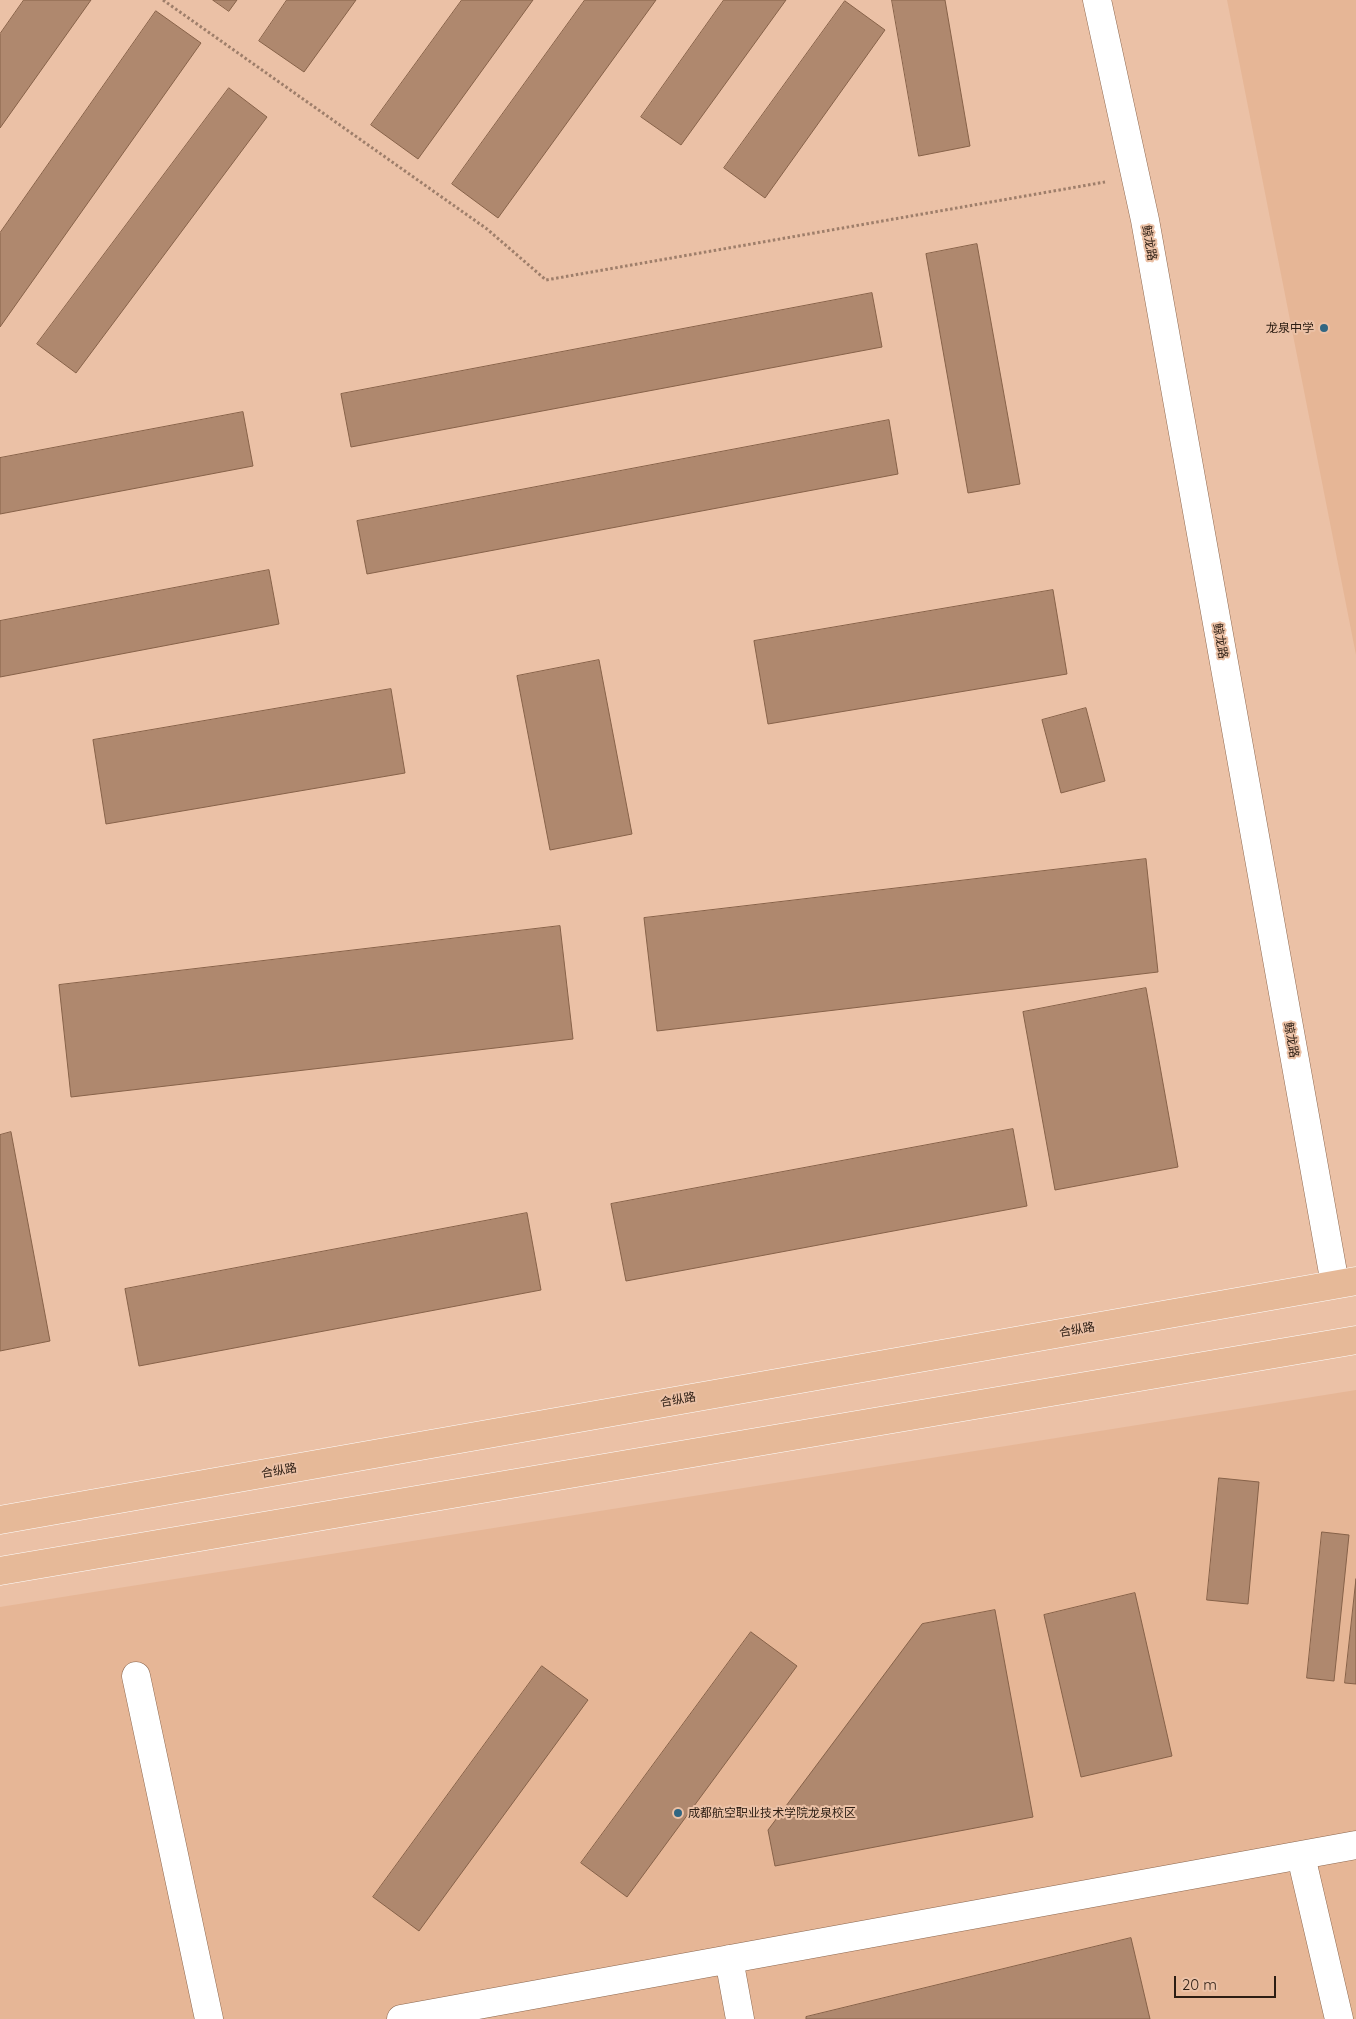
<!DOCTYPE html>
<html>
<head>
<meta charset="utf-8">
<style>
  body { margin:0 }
  #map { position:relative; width:1356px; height:2019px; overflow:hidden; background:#ebc1a6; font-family:Quicksand,sans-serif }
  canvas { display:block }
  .scale { position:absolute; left:1174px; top:1976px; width:102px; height:22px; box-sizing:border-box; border:2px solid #2c1d13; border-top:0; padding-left:6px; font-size:15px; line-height:18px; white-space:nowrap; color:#2c1d13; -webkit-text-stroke:4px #ebc1a6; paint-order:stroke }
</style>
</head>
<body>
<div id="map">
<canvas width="1356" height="2019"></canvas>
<div class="scale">20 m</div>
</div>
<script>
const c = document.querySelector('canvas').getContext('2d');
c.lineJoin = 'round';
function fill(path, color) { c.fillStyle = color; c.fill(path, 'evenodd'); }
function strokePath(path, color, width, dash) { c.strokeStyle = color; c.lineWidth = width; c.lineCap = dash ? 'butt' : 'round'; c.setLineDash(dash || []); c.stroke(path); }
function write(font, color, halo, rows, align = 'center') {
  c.font = font + ' Quicksand,"Noto Sans SC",sans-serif'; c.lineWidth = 4; c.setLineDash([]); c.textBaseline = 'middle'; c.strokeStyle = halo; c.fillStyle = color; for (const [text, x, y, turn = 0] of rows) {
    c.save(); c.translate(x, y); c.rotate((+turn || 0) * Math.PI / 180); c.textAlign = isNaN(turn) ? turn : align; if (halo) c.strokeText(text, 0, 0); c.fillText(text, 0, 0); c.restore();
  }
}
fill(new Path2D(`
  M1227,0H1356V655Z
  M1356,1390V2019H0V1607Z`), '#e6b696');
const building = new Path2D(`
  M24,0H91L0,128V34Z
  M213,0H237L229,11Z
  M287,0H356L304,72L259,41Z
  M462,0H533L418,159L371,125Z
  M585,0H656L498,218L452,184Z
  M724,0H786L681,145L641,117Z
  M892,0H945L970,146L919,156Z
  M845,1L885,30L765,198L724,168Z
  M156,11L201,43L0,327V233Z
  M229,88L267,117L76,373L37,344Z
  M977,244L1020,484L968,493L926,254Z
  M872,293L882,347L351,447L341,394Z
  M243,412L253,466L0,514V458Z
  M889,420L898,474L367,574L357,521Z
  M269,570L279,624L0,677V621Z
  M1053,590L1067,674L768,724L754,641Z
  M599,660L632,834L550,850L517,676Z
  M391,689L405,773L106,824L93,740Z
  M1086,708L1105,781L1061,793L1042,720Z
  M1146,859L1158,972L657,1031L644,918Z
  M560,926L573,1039L71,1097L59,985Z
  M1146,988L1178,1167L1055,1190L1023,1012Z
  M1013,1129L1027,1206L626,1281L611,1204Z
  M11,1132L50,1341L0,1351V1135Z
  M527,1213L541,1290L139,1366L125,1289Z
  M1219,1478L1259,1482L1248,1604L1207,1600Z
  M1322,1532L1349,1535L1334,1681L1307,1678Z
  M1356,1579V1684L1345,1683Z
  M1135,1593L1172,1756L1081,1777L1044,1615Z
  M995,1610L1033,1817L775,1866L768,1830L922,1624Z
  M751,1632L797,1666L627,1897L581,1863Z
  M542,1666L588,1700L419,1931L373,1897Z
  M1131,1938L1150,2019H806V2017Z`);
fill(building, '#af886e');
strokePath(building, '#876249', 1);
const minor = new Path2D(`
  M136,1676L209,2019
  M1301,1856L1339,2019
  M729,1959L740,2019
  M401,2019L1356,1845`);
const tertiary = new Path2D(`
  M1097,0L1145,220L1335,1284`);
const primary = new Path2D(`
  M0,1520L1356,1281
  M0,1571L1356,1340`);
strokePath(minor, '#8d674e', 29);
strokePath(tertiary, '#8d674e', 29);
strokePath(primary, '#fff', 29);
strokePath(new Path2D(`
  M163,0L487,229L546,280L1105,182`), '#9e7e6a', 3, [2.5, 2.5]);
strokePath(minor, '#fff', 28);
strokePath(tertiary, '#fff', 28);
strokePath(primary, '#e6b998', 28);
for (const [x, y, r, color] of [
  [1324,328,5,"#316682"],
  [678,1813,5,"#316682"]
]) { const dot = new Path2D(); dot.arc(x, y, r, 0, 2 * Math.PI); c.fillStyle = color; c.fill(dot); strokePath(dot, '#ebc1a6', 2); }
write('12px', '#2c1d13', '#ebc1a6', [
  ["鲸龙路",1149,243,80],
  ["鲸龙路",1220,641,80],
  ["鲸龙路",1291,1040,80],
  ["合纵路",1077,1330,-10],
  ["合纵路",678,1400,-10],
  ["合纵路",279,1471,-10]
]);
write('12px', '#2c1d13', '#ebc1a6', [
  ["龙泉中学",1314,328],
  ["成都航空职业技术学院龙泉校区",688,1813,"left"]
], 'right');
</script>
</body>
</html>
